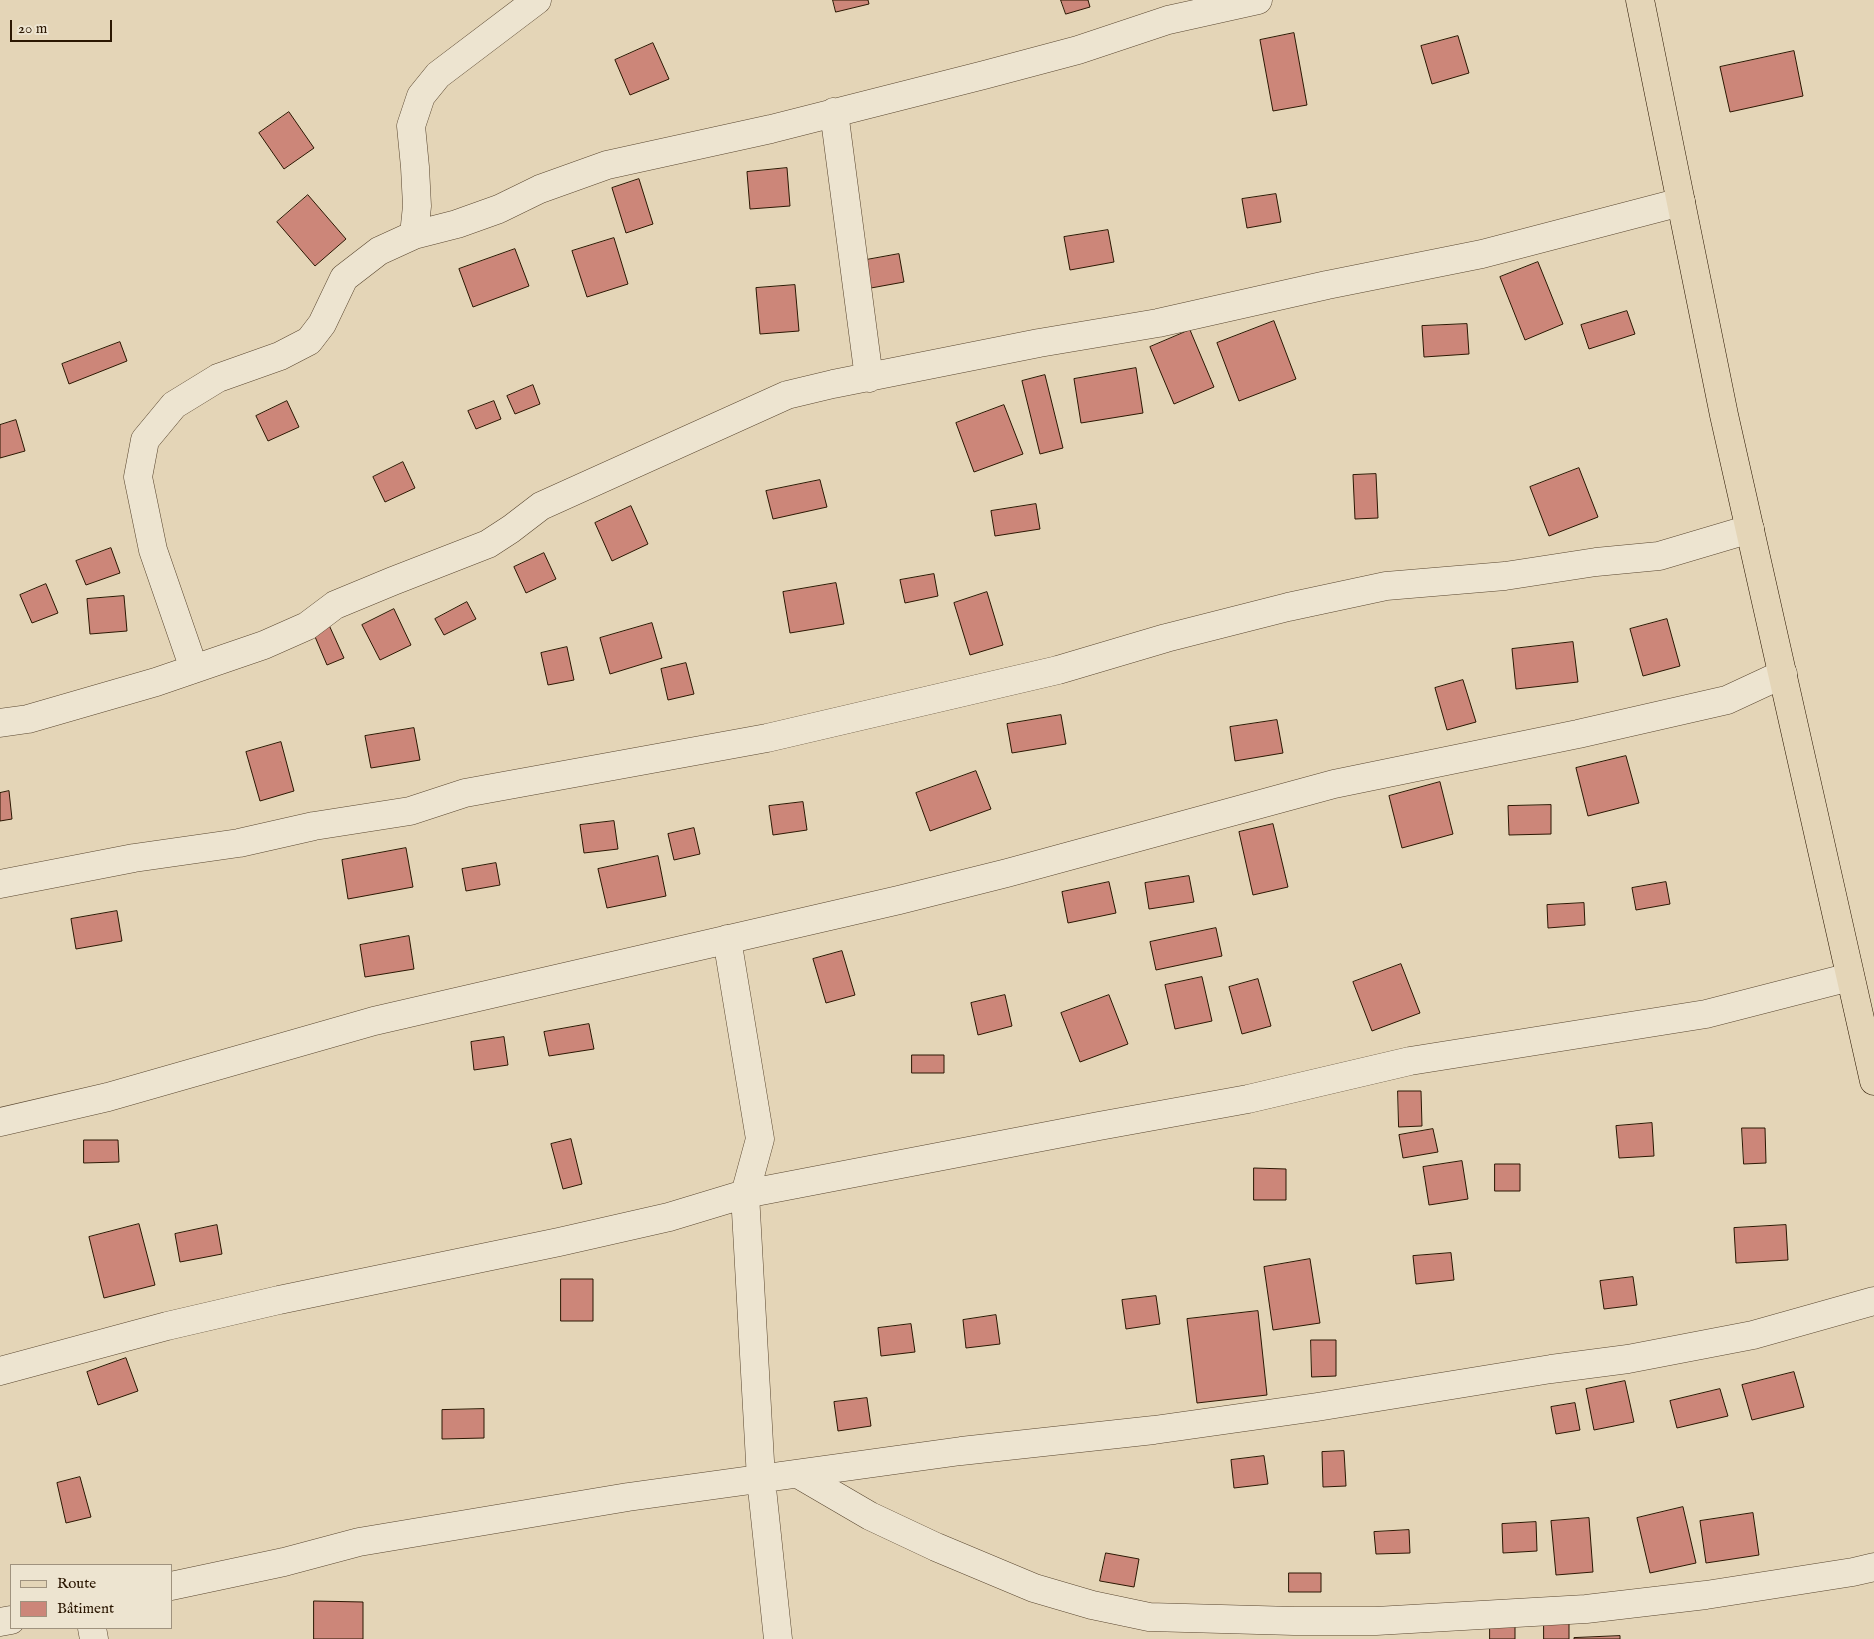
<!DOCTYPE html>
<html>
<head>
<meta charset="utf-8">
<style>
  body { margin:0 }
  #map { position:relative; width:1874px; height:1639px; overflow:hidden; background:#e4d5b7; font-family:"IM FELL English",serif }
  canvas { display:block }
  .legend { position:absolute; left:10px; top:1564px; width:162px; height:65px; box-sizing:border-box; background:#ede4d0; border:1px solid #9f927e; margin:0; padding:6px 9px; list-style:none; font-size:15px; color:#2b1702 }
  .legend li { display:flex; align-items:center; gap:10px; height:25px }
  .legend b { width:25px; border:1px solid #9f927e }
  .scale { position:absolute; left:10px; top:20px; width:102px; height:22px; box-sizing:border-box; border:2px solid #2b1702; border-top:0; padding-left:6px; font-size:15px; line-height:18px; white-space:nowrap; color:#2b1702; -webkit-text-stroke:4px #ede4d0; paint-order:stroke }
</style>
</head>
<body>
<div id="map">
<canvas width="1874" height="1639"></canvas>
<ul class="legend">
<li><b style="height:6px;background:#e4d5b7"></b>Route</li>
<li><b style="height:14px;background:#cc8679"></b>Bâtiment</li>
</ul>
<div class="scale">20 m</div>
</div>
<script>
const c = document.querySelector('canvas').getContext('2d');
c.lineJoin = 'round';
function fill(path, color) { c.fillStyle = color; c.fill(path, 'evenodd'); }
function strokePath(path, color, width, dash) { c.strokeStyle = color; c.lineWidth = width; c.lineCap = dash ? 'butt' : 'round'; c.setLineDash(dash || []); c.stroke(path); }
const building = new Path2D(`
  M833,0H868L869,4L836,12Z
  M1061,0H1088L1090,7L1066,14Z
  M1294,33L1307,105L1273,111L1260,40Z
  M1458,36L1469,73L1432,84L1421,46Z
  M653,43L669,79L630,95L615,60Z
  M1794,51L1803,96L1730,112L1720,67Z
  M289,112L314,148L284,169L259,133Z
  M787,168L790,206L750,209L747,172Z
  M639,179L653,224L626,233L612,188Z
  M1276,194L1281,222L1247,228L1242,199Z
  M308,195L346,239L315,266L277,222Z
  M1108,230L1114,262L1070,270L1064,237Z
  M614,238L628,284L587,297L572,251Z
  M515,249L529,286L473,307L459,269Z
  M899,254L904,282L871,288L866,260Z
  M1538,262L1563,324L1525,340L1500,277Z
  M795,285L799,331L760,334L756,288Z
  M1627,311L1635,334L1589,349L1581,325Z
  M1274,321L1296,379L1239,401L1217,343Z
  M1467,324L1469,354L1424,357L1422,326Z
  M1190,330L1214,387L1174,404L1150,347Z
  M120,342L127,361L69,384L62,364Z
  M1136,368L1143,413L1081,423L1074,379Z
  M1045,375L1063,448L1040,454L1022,381Z
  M533,385L540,404L515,414L507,396Z
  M287,401L299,427L268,441L256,416Z
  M494,401L501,419L476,429L468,411Z
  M1004,405L1023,454L974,472L956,423Z
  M16,420L25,451L0,458V425Z
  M403,462L415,488L385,502L373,477Z
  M1579,468L1598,517L1549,536L1530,487Z
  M1376,474L1378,518L1355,519L1353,475Z
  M820,480L827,507L773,519L766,491Z
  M1036,504L1040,529L995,536L991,511Z
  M631,506L648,544L612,561L595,523Z
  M111,548L120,573L86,585L76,561Z
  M544,553L556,579L526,593L514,567Z
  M934,574L938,596L905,603L900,580Z
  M836,583L844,624L790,633L783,592Z
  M46,584L58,613L32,623L20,595Z
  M987,592L1003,645L970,655L954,603Z
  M124,596L127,631L90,634L87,599Z
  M467,602L476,619L444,635L435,619Z
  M394,609L411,645L380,660L362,625Z
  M1667,619L1680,666L1643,676L1630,629Z
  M652,623L662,658L610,674L600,638Z
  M329,625L344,658L327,665L313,632Z
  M1573,642L1578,682L1516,689L1512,649Z
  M567,647L574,680L548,685L541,653Z
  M686,663L694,694L668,700L661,669Z
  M1463,680L1476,722L1447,730L1435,688Z
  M1061,715L1066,744L1012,753L1007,724Z
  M1277,720L1283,753L1235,761L1230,727Z
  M414,728L420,760L371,768L365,736Z
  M281,742L294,791L260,801L246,752Z
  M1626,756L1639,803L1588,816L1576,768Z
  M976,771L991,809L930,831L916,793Z
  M1440,782L1453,834L1402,848L1389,796Z
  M9,791L12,819L0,821V793Z
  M803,802L807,830L773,835L769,806Z
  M1551,805V834L1509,835L1508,806Z
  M614,821L618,849L584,853L580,825Z
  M1273,824L1288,887L1253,895L1239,832Z
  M694,828L700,854L674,860L668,834Z
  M406,848L413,887L348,899L342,860Z
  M658,856L666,896L607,908L598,869Z
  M496,863L500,885L466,891L462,869Z
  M1189,876L1194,902L1149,909L1145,883Z
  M1109,882L1116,913L1068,923L1062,892Z
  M1666,882L1670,904L1636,910L1632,888Z
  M1584,903L1585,925L1548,928L1547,905Z
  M117,911L122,941L76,949L71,919Z
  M1216,928L1222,956L1156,970L1150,942Z
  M409,936L414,969L365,977L360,945Z
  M842,951L855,995L826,1003L813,959Z
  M1401,964L1420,1013L1372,1031L1353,982Z
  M1202,977L1212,1021L1175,1029L1165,985Z
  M1258,979L1271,1026L1242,1034L1229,987Z
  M1005,995L1012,1026L978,1035L971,1003Z
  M1109,995L1128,1044L1080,1062L1061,1013Z
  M589,1024L594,1049L549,1056L544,1032Z
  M504,1037L508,1065L474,1070L471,1042Z
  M912,1055H944V1073H912Z
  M1398,1091H1421L1422,1126L1399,1127Z
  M1652,1123L1654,1156L1619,1158L1616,1126Z
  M1742,1128H1765L1766,1163L1744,1164Z
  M1433,1129L1438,1152L1403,1158L1399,1135Z
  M571,1139L582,1184L563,1189L551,1144Z
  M84,1140H118L119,1162L84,1163Z
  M1462,1161L1468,1199L1429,1205L1423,1167Z
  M1495,1164H1520V1191H1495Z
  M1254,1168L1286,1169V1200H1254Z
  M139,1224L155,1285L104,1298L89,1237Z
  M217,1225L222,1254L180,1262L175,1234Z
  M1786,1225L1788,1260L1736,1263L1734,1228Z
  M1451,1253L1454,1280L1416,1284L1413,1256Z
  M1310,1259L1320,1323L1273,1330L1264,1267Z
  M1633,1277L1637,1305L1604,1309L1600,1281Z
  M561,1279H593V1321H561Z
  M1156,1296L1160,1324L1126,1329L1122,1300Z
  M1258,1311L1267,1395L1197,1403L1187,1319Z
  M996,1315L1000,1344L966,1348L963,1320Z
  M911,1324L915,1352L881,1356L878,1328Z
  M1311,1340H1336V1376L1312,1377Z
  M126,1358L138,1391L98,1405L87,1372Z
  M1794,1372L1804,1407L1752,1420L1742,1385Z
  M1625,1381L1634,1422L1594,1430L1586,1389Z
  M1720,1389L1728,1416L1677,1428L1670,1401Z
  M867,1398L871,1426L838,1431L834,1402Z
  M1575,1403L1580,1430L1556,1434L1551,1407Z
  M484,1409V1438L442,1439V1410Z
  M1344,1451L1346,1486L1323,1487L1322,1452Z
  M1264,1456L1268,1484L1234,1488L1231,1460Z
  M80,1477L91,1517L66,1523L57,1483Z
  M1683,1507L1696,1563L1650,1573L1637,1518Z
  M1753,1513L1759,1555L1706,1563L1700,1521Z
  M1589,1518L1593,1572L1556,1575L1551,1521Z
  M1536,1522L1537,1551L1503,1553L1502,1524Z
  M1409,1530L1410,1553L1376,1554L1374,1532Z
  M1106,1553L1139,1559L1134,1587L1100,1581Z
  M1289,1573H1321V1592H1289Z
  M314,1601L363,1602V1639H314Z
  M1544,1623H1569V1639H1544Z
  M1490,1625H1515V1639H1490Z
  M1620,1636V1639H1574V1638Z`);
fill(building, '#cc8679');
strokePath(building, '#2b1702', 1);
const minor = new Path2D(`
  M834,112L869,378
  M414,235L417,206L415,167L411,126L421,96L438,75L537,0
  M194,669L153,550L138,477L145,440L174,405L218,378L280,356L309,341L322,324L344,278L379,251L414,235L457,224L499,209L540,189L607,165L771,129L984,75L1078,50L1168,20L1258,0
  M0,723L28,719L156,682L264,645L307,626L335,605L393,581L488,544L511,529L541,506L787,395L833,384L1039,343L1158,323L1327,285L1482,254L1681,202
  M0,884L134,858L239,843L314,826L410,811L465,793L767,738L1058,670L1166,638L1288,607L1386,586L1505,576L1596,562L1659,556L1750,529
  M727,939L760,1139L745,1194L761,1479L778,1639
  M0,1122L108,1097L374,1021L899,900L1007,873L1334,784L1578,734L1727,700L1783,674
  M0,1371L167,1326L279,1300L559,1242L669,1217L745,1194L1099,1126L1248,1099L1410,1061L1706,1014L1850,977
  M798,1474L870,1516L936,1547L1034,1588L1092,1605L1149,1617L1294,1621H1376L1586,1609L1706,1595L1853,1572L1874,1567
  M171,1586L284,1562L359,1542L628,1497L961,1451L1154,1430L1317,1407L1551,1369L1628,1359L1753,1335L1874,1301
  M0,1622L11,1620
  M92,1628L94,1639`);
const major = new Path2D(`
  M1640,0L1724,415L1874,1081`);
strokePath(minor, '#59462f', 29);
strokePath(major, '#2b1702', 29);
strokePath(minor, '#ede4d0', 28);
strokePath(major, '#e4d5b7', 28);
</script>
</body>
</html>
